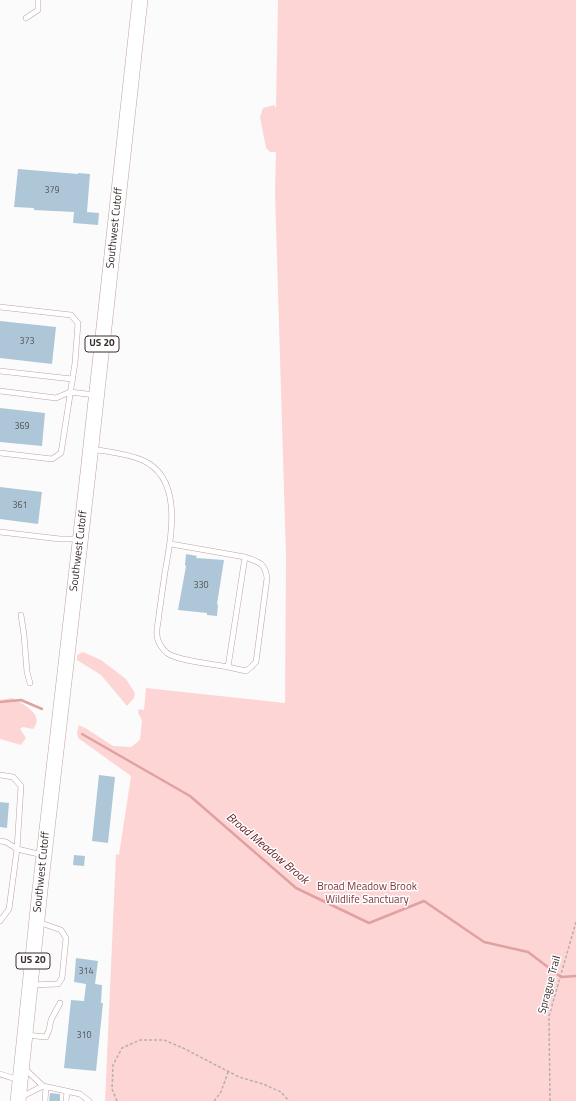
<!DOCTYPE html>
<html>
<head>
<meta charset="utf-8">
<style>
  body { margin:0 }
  canvas { display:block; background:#fbfbfb }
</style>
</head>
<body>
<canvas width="576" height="1101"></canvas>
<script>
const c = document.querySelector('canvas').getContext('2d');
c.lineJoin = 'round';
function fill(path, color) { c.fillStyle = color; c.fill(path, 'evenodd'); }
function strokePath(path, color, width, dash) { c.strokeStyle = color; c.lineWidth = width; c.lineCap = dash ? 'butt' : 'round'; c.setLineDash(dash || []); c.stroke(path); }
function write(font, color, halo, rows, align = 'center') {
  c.font = font + ' "Titillium Web",sans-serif'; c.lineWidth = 3; c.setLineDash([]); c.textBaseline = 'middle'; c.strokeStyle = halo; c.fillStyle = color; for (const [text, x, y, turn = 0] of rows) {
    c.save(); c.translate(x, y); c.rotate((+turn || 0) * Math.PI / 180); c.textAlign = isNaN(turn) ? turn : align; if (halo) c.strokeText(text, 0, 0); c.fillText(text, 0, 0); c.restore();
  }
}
fill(new Path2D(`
  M278,0H576V1101H105L116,854L119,855L131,776L78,738L77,732L79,725L87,729L113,746L131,747L140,740L142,720L138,713L139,709L144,710L146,688L285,703L286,557L275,192L276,152H270L266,148L260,117L263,108L274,105L276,108Z
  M83,652L101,660L126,679L135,693L134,698L127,706L101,675L77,660V655Z
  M12,698C22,703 46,715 33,729L23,727L20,729L26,738L21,745L0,739V700Z`), '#fed5d5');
strokePath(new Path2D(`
  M0,702L21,700L42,709
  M82,734L190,796L296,888L369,923L424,901L484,942L528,952L561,977L576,976`), '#e0a1a1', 2.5);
fill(new Path2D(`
  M18,169L78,174V173L90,174L87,212L99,213L98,225L73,223L74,212L34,210V208L14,207Z
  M0,321L56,327L52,364L0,358Z
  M0,408L45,413L42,446L0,442Z
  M0,487L42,492L38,524L0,519Z
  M186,554L197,556L196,558L224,560L217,604L218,605L217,616L207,615V613L178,610L186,566L185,565Z
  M99,775L115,777L108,843L92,841Z
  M0,802L9,803L7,828L0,827Z
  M74,855L85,856L84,866L73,865Z
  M76,958L98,961L95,984L102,985L101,1003H103L96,1071L64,1068L71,1000L84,1001L86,984L74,982Z
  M50,1093L60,1094V1101H49Z`), '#aec7d8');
const service = new Path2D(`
  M26,18L38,10V0
  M0,307L71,315L78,323L75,363L61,453L52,459L0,453
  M0,371L72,379
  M0,391L56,398L70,392L95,395
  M92,449C108,452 126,453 142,460C184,478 171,537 165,572C163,586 161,600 159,614C159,620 156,628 157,635C157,641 162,649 167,653C178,661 214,664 228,667L245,557L171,544
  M0,532L60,539H79
  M21,615L24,635L27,672L30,683
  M228,667L246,671L251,667L256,662L267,578C265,562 258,562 245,557
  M0,775L13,777L21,786L17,849L9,909L0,921
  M0,841L6,842L17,849L43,855
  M31,985L58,984L62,978L66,938L61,930L38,922
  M26,1035L46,1037L49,1030L51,1020L60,1003
  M24,1068L43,1086L80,1094L89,1101
  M0,1074L19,1080
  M21,1097L43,1086
  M45,1101L46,1087
  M66,1101L67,1092`);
const primary = new Path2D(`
  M18,1101L40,890L88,473L140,0`);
strokePath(service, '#c0a2a1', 6);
strokePath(primary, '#c0a2a1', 16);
strokePath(new Path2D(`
  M117,1101L112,1089L113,1065L122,1048L140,1040H164L183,1048L239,1077L263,1084L281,1092L289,1101
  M214,1101L221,1092L228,1072
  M550,1101L549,1016L576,922`), '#b4b0af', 1.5, [3, 2]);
strokePath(service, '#fff', 5);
strokePath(primary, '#fff', 15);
write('9px', '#565457', null, [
  ["379",52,191],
  ["373",27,342],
  ["369",22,427],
  ["361",20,506],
  ["330",201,586],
  ["314",86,972],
  ["310",84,1036]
]);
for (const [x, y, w] of [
  [102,344,34],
  [33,961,34]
]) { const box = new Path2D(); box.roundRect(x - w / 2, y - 8, w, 16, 3); c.fillStyle = '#fff'; c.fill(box); strokePath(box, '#392d2c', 1); }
write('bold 10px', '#392d2c', null, [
  ["US 20",102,344],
  ["US 20",33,961]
]);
write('11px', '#392d2c', '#fff', [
  ["Southwest Cutoff",115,228,-84],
  ["Southwest Cutoff",79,551,-83],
  ["Southwest Cutoff",42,872,-84],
  ["Sprague Trail",550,985,-75]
]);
write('11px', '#83363b', '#fff', [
  ["Broad Meadow Brook",367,887],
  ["Wildlife Sanctuary",367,900]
]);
write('italic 12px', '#631821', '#fff', [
  ["Broad Meadow Brook",267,849,40]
]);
</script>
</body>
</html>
